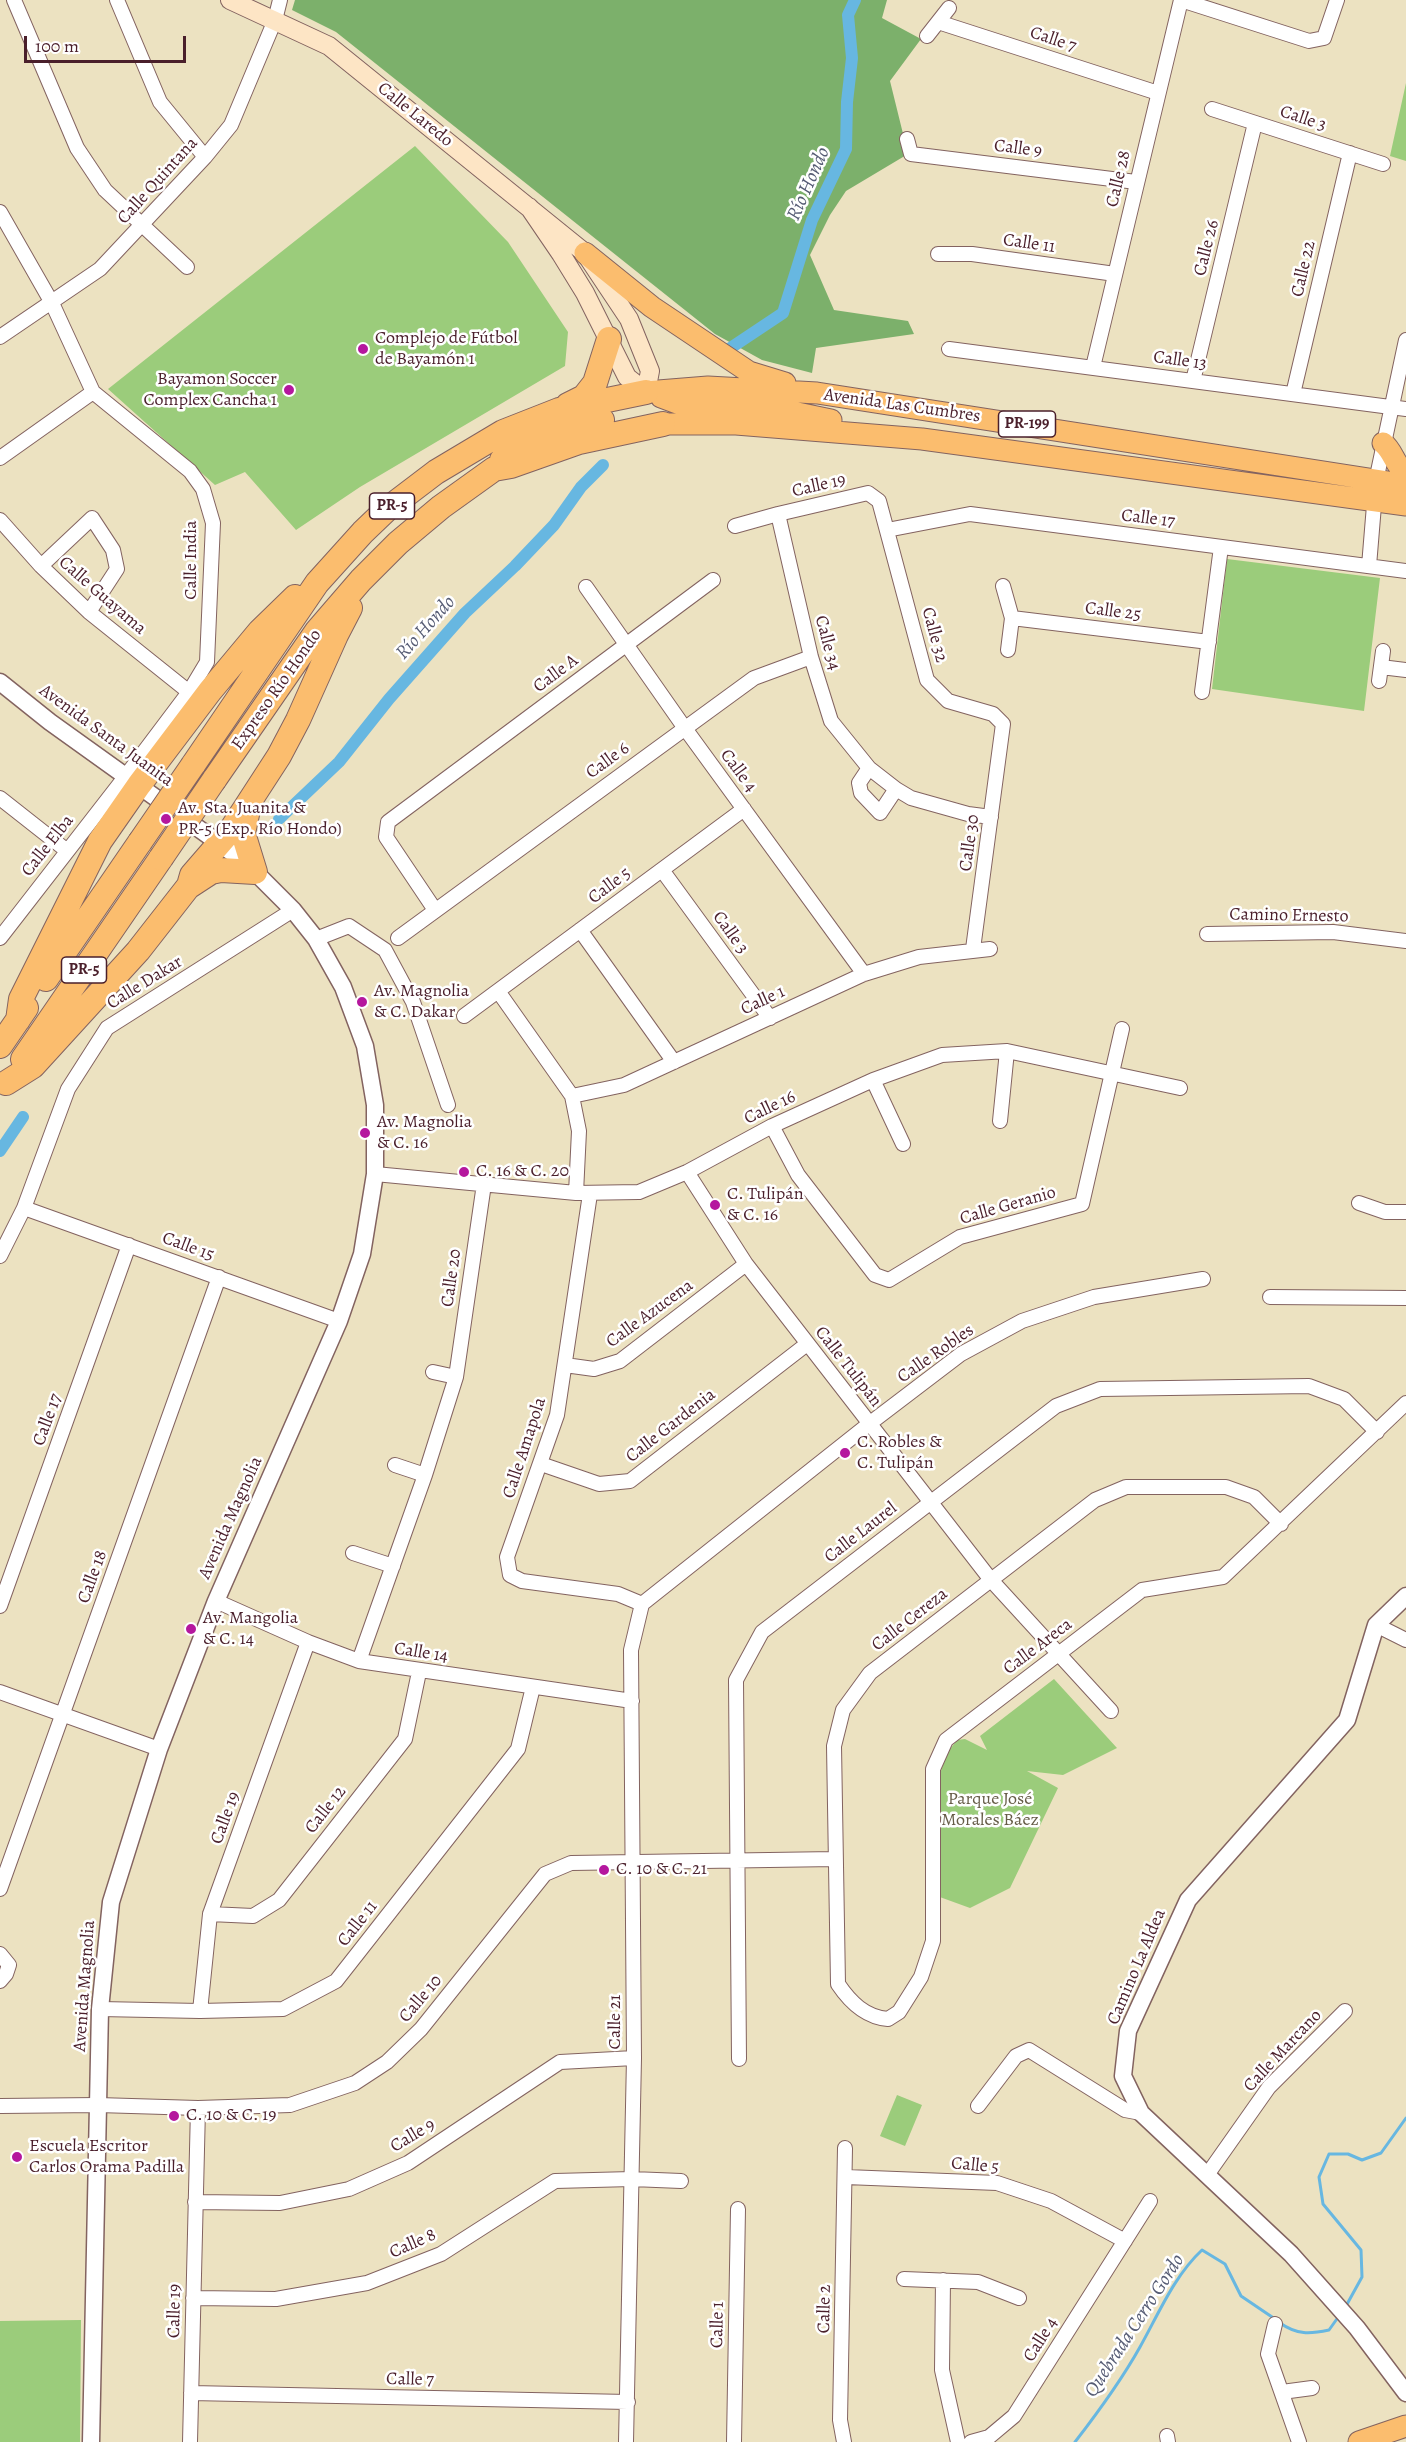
<!DOCTYPE html>
<html>
<head>
<meta charset="utf-8">
<style>
  body { margin:0 }
  #map { position:relative; width:1406px; height:2442px; overflow:hidden; background:#ece2c1; font-family:Alegreya,serif }
  canvas { display:block }
  .scale { position:absolute; left:24px; top:36px; width:162px; height:27px; box-sizing:border-box; border:3px solid #4a1f2b; border-top:0; padding-left:8px; font-size:18px; line-height:21px; white-space:nowrap; color:#4a1f2b; -webkit-text-stroke:4px #fff; paint-order:stroke }
</style>
</head>
<body>
<div id="map">
<canvas width="1406" height="2442"></canvas>
<div class="scale">100 m</div>
</div>
<script>
const c = document.querySelector('canvas').getContext('2d');
c.lineJoin = 'round';
function fill(path, color) { c.fillStyle = color; c.fill(path, 'evenodd'); }
function strokePath(path, color, width, dash) { c.strokeStyle = color; c.lineWidth = width; c.lineCap = dash ? 'butt' : 'round'; c.setLineDash(dash || []); c.stroke(path); }
function write(font, color, halo, rows, align = 'center') {
  c.font = font + ' Alegreya,serif'; c.lineWidth = 5; c.setLineDash([]); c.textBaseline = 'middle'; c.strokeStyle = halo; c.fillStyle = color; for (const [text, x, y, turn = 0] of rows) {
    c.save(); c.translate(x, y); c.rotate((+turn || 0) * Math.PI / 180); c.textAlign = isNaN(turn) ? turn : align; if (halo) c.strokeText(text, 0, 0); c.fillText(text, 0, 0); c.restore();
  }
}
fill(new Path2D(`
  M1406,83V161L1390,156Z
  M415,146L508,242L568,332L565,366L360,487L296,530L245,472L215,485L108,389Z
  M1227,559L1380,578L1364,711L1212,689Z
  M1054,1679L1117,1748L1063,1775L1027,1771L1058,1788L1010,1888L970,1908L937,1896L940,1774L947,1753L957,1740L965,1739L987,1750L980,1736Z
  M897,2095L922,2105L905,2146L880,2136Z
  M81,2320L80,2442H0V2321Z`), '#9bcc7b');
fill(new Path2D(`
  M295,0H887L882,18L921,39L890,81L908,154L846,191L830,215L810,255L834,310L908,321L914,334L816,348L812,373L762,360L715,334L336,32L292,10Z`), '#7cb06b');
strokePath(new Path2D(`
  M1346,2306L1362,2277L1361,2250L1323,2204L1319,2177L1329,2154H1348L1362,2160L1381,2153L1406,2118
  M1280,2323C1297,2335 1310,2334 1329,2330L1339,2316
  M1075,2442C1099,2411 1121,2381 1140,2347C1158,2315 1174,2276 1202,2250L1225,2264L1241,2296L1275,2319`), '#67b7e1', 3);
strokePath(new Path2D(`
  M726,351L783,313L812,220L846,149L847,102L852,58L848,15L855,0
  M279,819L339,762L389,699L465,613L515,566L554,525L581,487L603,465
  M0,1151L23,1117`), '#67b7e1', 12);
const minor = new Path2D(`
  M14,0L77,148L105,190L187,267
  M117,0L160,102L205,157
  M1181,0L1309,41L1324,38L1337,0
  M938,22L1158,93
  M927,36L949,8
  M1212,109L1383,164
  M907,139L911,154L1136,182
  M0,212L52,303L93,392L190,471L203,489L213,523L207,662L189,692L125,777L0,938
  M938,254H972L1115,274
  M0,337L100,269L205,157L231,125L275,20L280,0
  M949,349L1406,409
  M1093,367L1181,0
  M1193,381L1255,123
  M1293,394L1350,153
  M0,458L93,392
  M778,514L811,657L831,721L869,768L896,789L911,798L968,814L991,817
  M0,520L41,566L89,612L189,692
  M735,526L778,514L868,493L879,501L927,680L948,701L993,714L1003,724L973,949
  M887,530L970,514L1406,571
  M41,566L92,518L113,550L117,569L89,612
  M1369,566L1376,481L1406,340
  M1003,586L1012,618L1008,650
  M586,587L684,727L864,974
  M1012,618L1209,642
  M1381,667L1406,670
  M1379,681L1383,651
  M1202,692L1221,547
  M869,768L859,783L861,793L880,813L896,789
  M0,798L66,850
  M662,870L770,1018
  M435,910L386,837L388,822L713,580
  M580,930L674,1062
  M1207,934L1333,932L1406,941
  M398,938L754,678L811,657
  M316,939L349,926L385,950L413,1002L448,1105
  M498,991L572,1096L579,1131L576,1193
  M464,1016L744,809
  M873,1080L903,1144
  M572,1096L624,1085L864,974L919,957L990,949
  M1000,1121L1007,1051
  M772,1126L798,1175L875,1275L889,1280L960,1237L1082,1204L1122,1029
  M687,1172L746,1264L991,1580L1111,1711
  M375,1174L576,1193L639,1192L687,1172L772,1126L873,1080L942,1055L1007,1051L1180,1088
  M590,1194L557,1415L507,1557L510,1575L522,1581L618,1594L642,1604
  M1359,1203L1385,1212H1406
  M24,1208L339,1321
  M0,1256L24,1208L68,1089L107,1028L293,910
  M1270,1297L1406,1298
  M565,1365L594,1369L620,1361L746,1264
  M433,1372L456,1377
  M541,1464L599,1484L630,1481L807,1344
  M395,1465L425,1475
  M1281,1524L1254,1497L1226,1487H1126L1095,1500L870,1673L843,1710L834,1746L838,1984C850,2002 865,2017 888,2019L899,2012L921,1977L933,1941V1769L946,1740L1142,1590L1223,1577L1406,1403
  M353,1553L393,1566
  M216,1601L308,1642L359,1661L632,1701
  M642,1604L869,1424L961,1354L1022,1321L1094,1297L1203,1279
  M0,1606L129,1245
  M1376,1625L1406,1640
  M359,1661L425,1475L456,1377L484,1184
  M0,1692L159,1749
  M0,1889L219,1277
  M210,1914L253,1916L279,1900L405,1739L419,1672
  M0,1954L9,1965L6,1974L0,1981
  M100,2009L200,2011L283,2009L336,1981L518,1749L533,1687
  M200,2011L210,1914L308,1642
  M739,2059L736,1680L762,1632L1056,1406L1100,1389L1309,1386L1344,1399L1377,1432
  M0,2106L98,2105L198,2108L290,2105L355,2083L387,2062L421,2029L545,1874L571,1863L835,1859
  M978,2106L1016,2056L1029,2050L1125,2110L1141,2113
  M1207,2175L1269,2087L1345,2011
  M846,2177L997,2183L1051,2201L1125,2241
  M195,2202L280,2203L349,2189L408,2163L560,2062L634,2058
  M904,2279L978,2282L1019,2298
  M943,2280L942,2370L958,2442
  M193,2298L276,2299L367,2283L441,2254L555,2181L632,2179L681,2181
  M1275,2324L1268,2354L1299,2442
  M1282,2392L1312,2388
  M191,2393L628,2402
  M1167,2436L1168,2442
  M190,2442L198,2108
  M626,2442L634,2058L631,1650L642,1604
  M734,2442L738,2209
  M844,2442L840,2420L845,2148
  M971,2442L989,2437L1014,2416L1150,2201`);
const tertiary = new Path2D(`
  M0,682L50,722L223,846L248,865L293,910L316,939L343,987L365,1046L375,1105V1174L362,1254L339,1321L216,1601L159,1749L111,1902L100,2009L91,2442
  M1406,1596L1376,1625L1347,1720L1188,1900L1128,2031L1123,2076L1141,2113L1291,2254L1357,2328L1406,2393`);
const secondary = new Path2D(`
  M230,0L329,46L585,253L629,319L650,371L646,392L627,377L585,293L561,254L529,207`);
const primary = new Path2D(`
  M1359,2442L1406,2426`);
const trunk = new Path2D(`
  M585,253L652,307L749,372L785,383
  M646,392L708,387L817,393L1406,485
  M661,397L677,403L778,409L831,420
  M663,424H736L922,439L1406,505
  M1383,443C1394,452 1394,465 1406,473`);
const motorway = new Path2D(`
  M568,405L584,397L595,383L609,339
  M502,460C526,434 568,428 602,420
  M193,765L317,583L363,532L386,510L436,472L503,432L559,410L646,392
  M214,780L317,631L361,580L398,543L441,507L494,469L511,466L579,442L663,424
  M190,882L192,875L231,830L279,756L298,720L336,635L350,608
  M46,979L140,842
  M18,1020L21,999L100,841L139,785L210,691L260,631L295,597
  M0,1046L26,1008
  M23,1059L161,858
  M6,1083L33,1066L138,951L188,887L211,872L221,870L255,872L243,833L249,805`);
strokePath(minor, '#836360', 16);
strokePath(tertiary, '#836360', 19);
strokePath(secondary, '#836360', 20);
strokePath(primary, '#836360', 23);
strokePath(trunk, '#836360', 23);
strokePath(motorway, '#836360', 26);
strokePath(minor, '#fff', 14);
strokePath(tertiary, '#fff', 16);
strokePath(secondary, '#fde5c5', 18);
strokePath(primary, '#fbbd6e', 21);
strokePath(trunk, '#fbbd6e', 21);
strokePath(motorway, '#fbbd6e', 24);
const motorwayBridge = new Path2D(`
  M140,842L193,765
  M161,858L214,780`);
strokePath(motorwayBridge, '#836360', 26, []);
strokePath(motorwayBridge, '#fbbd6e', 24);
for (const [x, y, r, color] of [
  [363,349,6,"#b5179e"],
  [289,390,6,"#b5179e"],
  [166,819,6,"#b5179e"],
  [362,1002,6,"#b5179e"],
  [365,1133,6,"#b5179e"],
  [464,1172,6,"#b5179e"],
  [715,1205,6,"#b5179e"],
  [845,1453,6,"#b5179e"],
  [191,1629,6,"#b5179e"],
  [604,1870,6,"#b5179e"],
  [174,2116,6,"#b5179e"],
  [17,2157,6,"#b5179e"]
]) { const dot = new Path2D(); dot.arc(x, y, r, 0, 2 * Math.PI); c.fillStyle = color; c.fill(dot); strokePath(dot, '#fff', 2); }
for (const [x, y, w] of [
  [1027,424,57],
  [392,506,45],
  [84,970,45]
]) { const box = new Path2D(); box.roundRect(x - w / 2, y - 13, w, 26, 4.5); c.fillStyle = '#fff'; c.fill(box); strokePath(box, '#4a1f2b', 1.5); }
write('bold 16px', '#4a1f2b', null, [
  ["PR-199",1027,424],
  ["PR-5",392,506],
  ["PR-5",84,970]
]);
write('18px', '#4a1f2b', '#fff', [
  ["Calle 7",1053,40,18],
  ["Calle Laredo",415,115,39],
  ["Calle 3",1303,119,18],
  ["Calle 9",1018,149,7],
  ["Calle 28",1119,179,-77],
  ["Calle Quintana",158,181,-48],
  ["Calle 11",1029,244,8],
  ["Calle 26",1207,248,-76],
  ["Calle 22",1304,269,-77],
  ["Calle 13",1180,361,8],
  ["Avenida Las Cumbres",902,406,8],
  ["Calle 19",819,486,-13],
  ["Calle 17",1148,519,7],
  ["Calle India",192,560,-90],
  ["Calle Guayama",102,596,41],
  ["Calle 25",1113,612,7],
  ["Calle 32",934,635,75],
  ["Calle 34",827,643,75],
  ["Calle A",556,674,-37],
  ["Expreso Río Hondo",277,690,-55],
  ["Avenida Santa Juanita",106,736,36],
  ["Calle 6",608,761,-36],
  ["Calle 4",738,771,53],
  ["Calle 30",970,843,-82],
  ["Calle Elba",48,846,-52],
  ["Calle 5",610,886,-37],
  ["Camino Ernesto",1289,916,1],
  ["Calle 3",730,933,54],
  ["Calle Dakar",145,983,-32],
  ["Calle 1",763,1001,-25],
  ["Calle 16",770,1108,-26],
  ["Calle Geranio",1008,1206,-16],
  ["Calle 15",188,1247,20],
  ["Calle 20",452,1278,-82],
  ["Calle Azucena",650,1314,-36],
  ["Calle Robles",936,1354,-35],
  ["Calle Tulipán",848,1367,52],
  ["Calle 17",48,1420,-70],
  ["Calle Gardenia",671,1426,-38],
  ["Calle Amapola",525,1448,-72],
  ["Avenida Magnolia",231,1518,-66],
  ["Calle Laurel",861,1533,-38],
  ["Calle 18",93,1577,-70],
  ["Calle Cereza",910,1620,-38],
  ["Calle Areca",1038,1647,-37],
  ["Calle 14",421,1653,9],
  ["Calle 12",326,1810,-52],
  ["Calle 19",226,1818,-70],
  ["Calle 11",358,1924,-52],
  ["Camino La Aldea",1137,1967,-67],
  ["Avenida Magnolia",85,1986,-86],
  ["Calle 10",421,1999,-50],
  ["Calle 21",616,2022,-90],
  ["Calle Marcano",1283,2051,-47],
  ["Calle 9",413,2136,-31],
  ["Calle 5",975,2166,5],
  ["Calle 8",413,2244,-24],
  ["Calle 2",825,2309,-89],
  ["Calle 19",175,2311,-89],
  ["Calle 1",718,2325,-89],
  ["Calle 4",1041,2340,-58],
  ["Calle 7",410,2380,1]
]);
write('18px', '#4a1f2b', '#fff', [
  ["Complejo de Fútbol",375,339],
  ["de Bayamón 1",375,360],
  ["Bayamon Soccer",277,380,"right"],
  ["Complex Cancha 1",277,401,"right"],
  ["Av. Sta. Juanita &",178,809],
  ["PR-5 (Exp. Río Hondo)",178,830],
  ["Av. Magnolia",374,992],
  ["& C. Dakar",374,1013],
  ["Av. Magnolia",377,1123],
  ["& C. 16",377,1144],
  ["C. 16 & C. 20",476,1172],
  ["C. Tulipán",727,1195],
  ["& C. 16",727,1216],
  ["C. Robles &",857,1443],
  ["C. Tulipán",857,1464],
  ["Av. Mangolia",203,1619],
  ["& C. 14",203,1640],
  ["C. 10 & C. 21",616,1870],
  ["C. 10 & C. 19",186,2116],
  ["Escuela Escritor",29,2147],
  ["Carlos Orama Padilla",29,2168]
], 'left');
write('18px', '#665c47', '#fff', [
  ["Parque José",990,1800],
  ["Morales Báez",990,1821]
]);
write('italic 20px', '#565c74', '#fff', [
  ["Río Hondo",809,184,-66],
  ["Río Hondo",426,628,-48],
  ["Quebrada Cerro Gordo",1135,2326,-57]
]);
</script>
</body>
</html>
